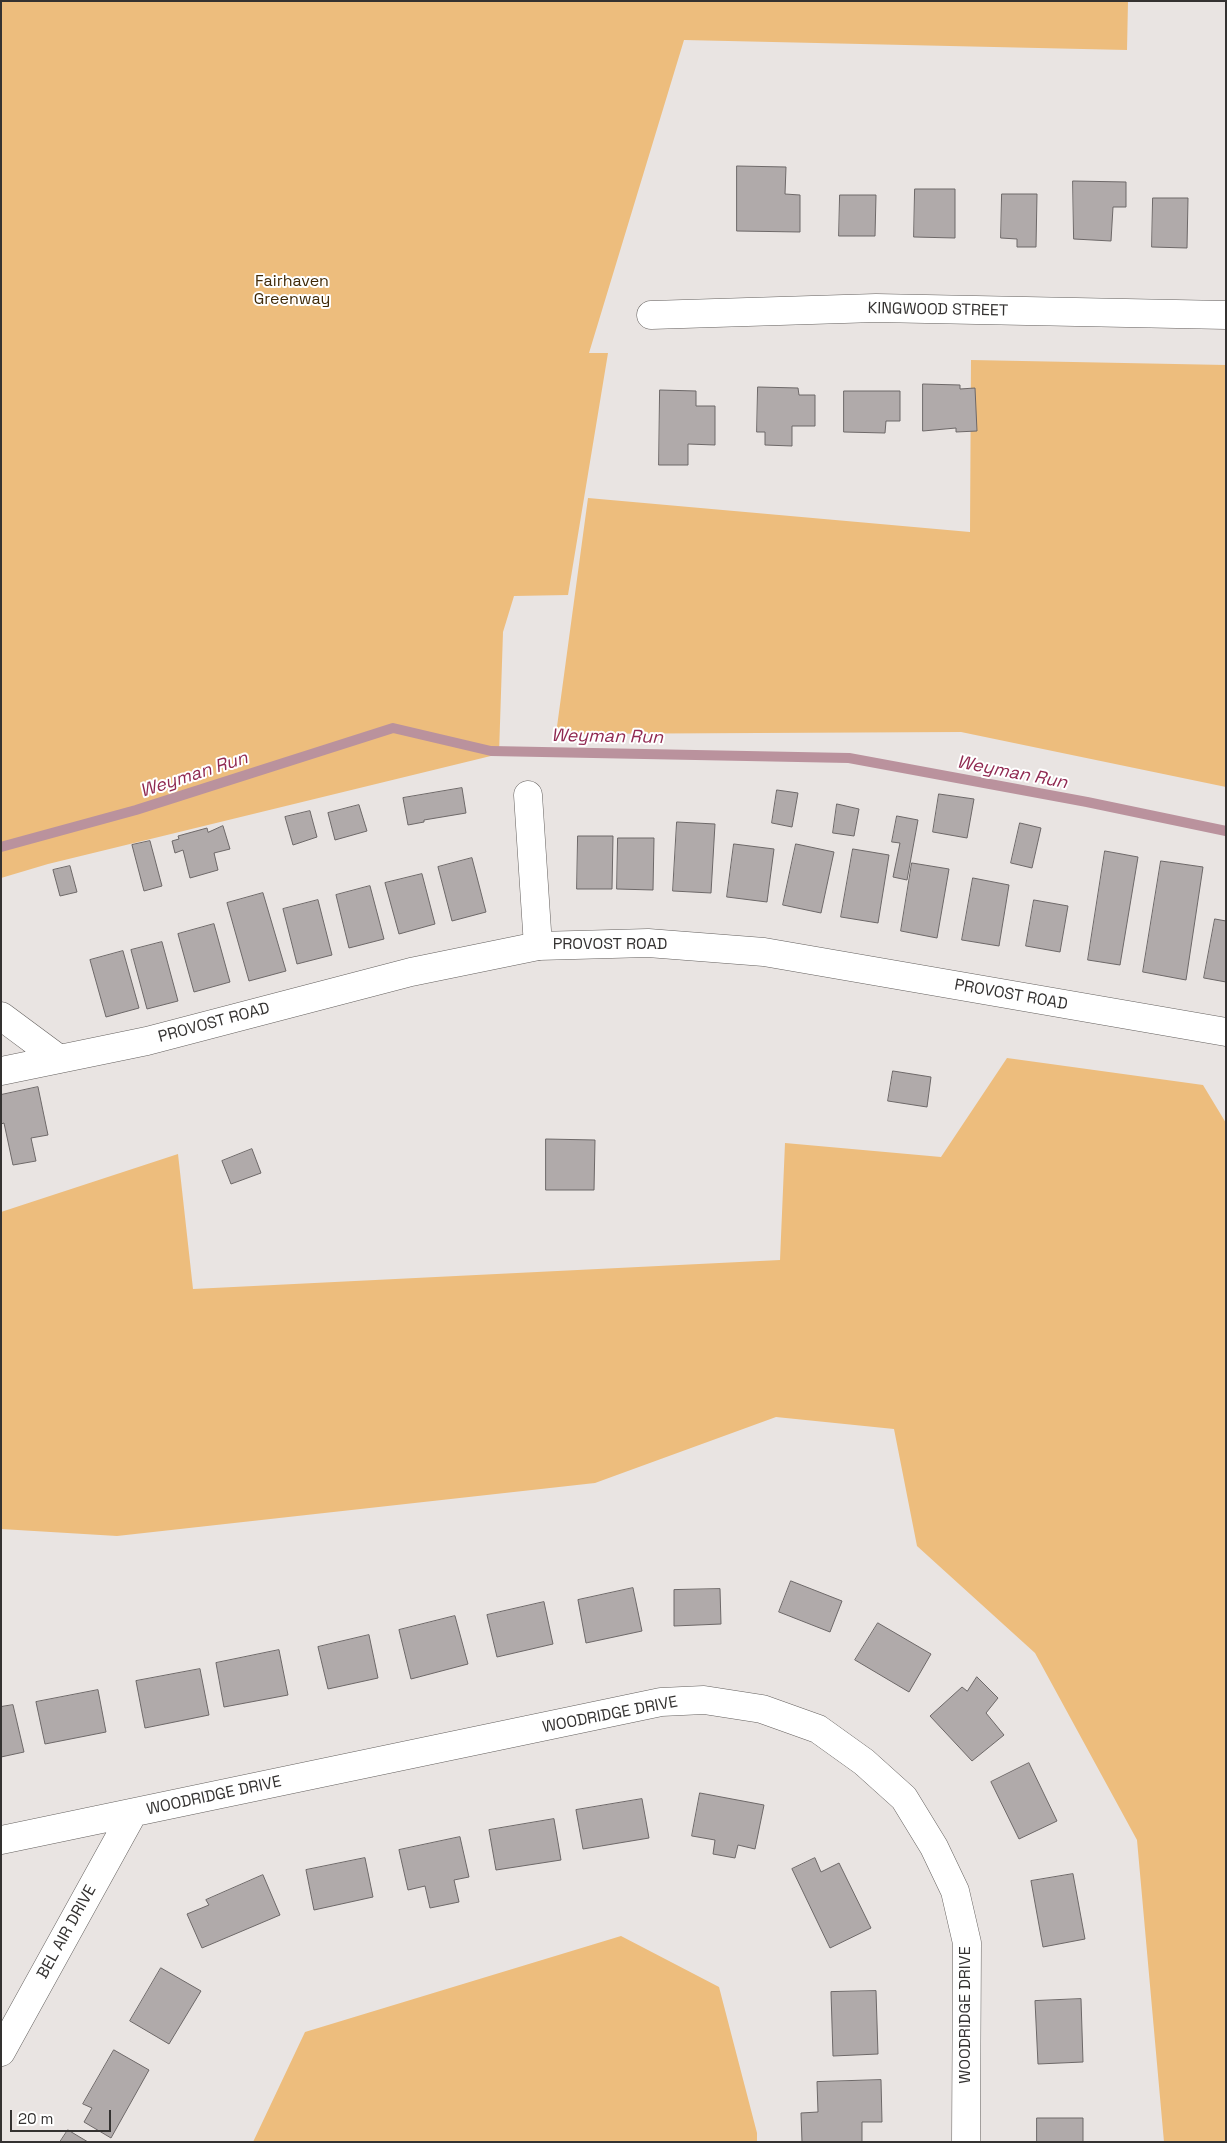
<!DOCTYPE html>
<html>
<head>
<meta charset="utf-8">
<style>
  body { margin:0 }
  #map { position:relative; width:1227px; height:2143px; overflow:hidden; background:#e9e4e2; font-family:"Space Grotesk",sans-serif }
  canvas { display:block }
  .frame { position:absolute; inset:0; border:2px solid #343231; pointer-events:none }
  .scale { position:absolute; left:10px; top:2110px; width:101px; height:22px; box-sizing:border-box; border:2px solid #343231; border-top:0; padding-left:6px; font-size:15px; line-height:18px; white-space:nowrap; color:#343231; -webkit-text-stroke:4px #fff; paint-order:stroke }
</style>
</head>
<body>
<div id="map">
<canvas width="1227" height="2143"></canvas>
<div class="frame"></div>
<div class="scale">20 m</div>
</div>
<script>
const c = document.querySelector('canvas').getContext('2d');
c.lineJoin = 'round';
function fill(path, color) { c.fillStyle = color; c.fill(path, 'evenodd'); }
function strokePath(path, color, width, dash) { c.strokeStyle = color; c.lineWidth = width; c.lineCap = dash ? 'butt' : 'round'; c.setLineDash(dash || []); c.stroke(path); }
function write(font, color, halo, rows, align = 'center') {
  c.font = font + ' "Space Grotesk",sans-serif'; c.lineWidth = 4; c.setLineDash([]); c.textBaseline = 'middle'; c.strokeStyle = halo; c.fillStyle = color; for (const [text, x, y, turn = 0] of rows) {
    c.save(); c.translate(x, y); c.rotate((+turn || 0) * Math.PI / 180); c.textAlign = isNaN(turn) ? turn : align; if (halo) c.strokeText(text, 0, 0); c.fillText(text, 0, 0); c.restore();
  }
}
fill(new Path2D(`
  M1,1H1128L1127,50L684,40L589,353H608L568,595L514,596L503,632L499,754L48,864L1,878Z
  M971,360L1226,365V787L961,732L556,734L588,498L970,532Z
  M1007,1058L1203,1085L1226,1123V2142H1164L1137,1840L1035,1653L917,1546L894,1429L776,1417L595,1483L117,1536L1,1529V1212L178,1154L193,1289L780,1260L785,1143L941,1157Z
  M621,1936L719,1987L757,2133V2142H253L305,2032Z`), '#edbd7d');
strokePath(new Path2D(`
  M1,847L136,810L393,728L491,751L849,758L1087,802L1226,831`), '#ba929d', 10);
const building = new Path2D(`
  M737,166L786,167L785,194L800,195V232L737,231Z
  M1073,181L1126,182V207H1113L1111,241L1074,239Z
  M915,189H955V238L914,237Z
  M1002,194H1037L1036,247H1017V239L1001,238Z
  M840,195H876L875,236H839Z
  M1153,198H1188L1187,248L1152,247Z
  M923,384L960,385V389L975,388L977,431L956,432V428L923,431Z
  M758,387L798,388L799,395H815V426H792V446L765,445V432H757Z
  M660,390L696,391V406H715V445L688,444V465H659Z
  M844,391H900V421H886L885,433L844,432Z
  M462,788L466,813L424,820V822L408,825L403,798Z
  M777,790L798,793L792,827L772,823Z
  M939,794L974,799L967,838L933,832Z
  M837,804L859,809L854,836L833,833Z
  M359,805L367,831L335,840L328,813Z
  M310,811L317,837L293,845L285,817Z
  M897,816L918,820L907,880L893,877L900,843L892,842Z
  M677,822L715,824L711,893L673,891Z
  M1020,823L1041,828L1032,868L1011,863Z
  M223,826L230,849L214,853L218,870L190,878L183,850L175,853L172,841L179,839L178,836L207,828L208,832Z
  M578,836H613L612,889H577Z
  M618,838H654L653,890L617,889Z
  M150,841L162,886L144,891L132,845Z
  M734,844L774,849L767,902L727,897Z
  M796,844L834,852L821,913L783,905Z
  M853,849L889,855L878,923L841,917Z
  M1105,851L1138,857L1120,965L1088,960Z
  M472,858L486,912L452,921L438,867Z
  M1161,861L1203,867L1186,980L1143,972Z
  M912,863L949,869L937,938L901,931Z
  M70,866L77,892L60,896L53,870Z
  M422,874L435,924L399,934L385,883Z
  M973,878L1009,885L999,946L962,940Z
  M370,886L384,939L349,948L336,895Z
  M263,893L286,971L249,981L227,903Z
  M318,900L332,955L297,964L283,909Z
  M1034,900L1068,906L1060,952L1026,946Z
  M1215,919L1226,921V982L1204,978Z
  M214,924L230,982L194,992L178,934Z
  M162,942L178,1001L147,1009L131,950Z
  M123,951L139,1008L106,1017L90,960Z
  M893,1071L931,1077L927,1107L888,1101Z
  M38,1087L48,1135L31,1138L36,1161L13,1165L4,1123L1,1124V1095Z
  M546,1139L595,1140L594,1190H546Z
  M252,1149L261,1173L231,1184L222,1161Z
  M791,1581L842,1601L830,1632L779,1612Z
  M633,1588L642,1631L586,1643L578,1600Z
  M720,1589L721,1624L674,1626V1590Z
  M544,1602L553,1644L497,1657L487,1615Z
  M455,1616L468,1664L411,1679L399,1630Z
  M878,1623L931,1654L909,1692L855,1660Z
  M369,1635L378,1678L328,1689L318,1647Z
  M279,1650L288,1695L224,1707L216,1663Z
  M200,1669L209,1715L145,1728L136,1681Z
  M977,1677L998,1698L986,1713L1004,1735L972,1761L930,1716L962,1687L967,1691Z
  M98,1690L106,1732L45,1744L36,1702Z
  M13,1705L24,1752L1,1757V1707Z
  M1029,1763L1057,1821L1019,1839L991,1782Z
  M700,1793L764,1805L755,1849L738,1845L735,1858L713,1854L715,1840L692,1836Z
  M642,1799L649,1838L583,1849L576,1810Z
  M554,1819L561,1860L496,1870L489,1830Z
  M460,1837L469,1877L454,1880L459,1902L430,1908L425,1886L408,1890L399,1850Z
  M365,1858L373,1897L314,1910L306,1870Z
  M815,1858L821,1872L839,1863L871,1928L830,1948L792,1869Z
  M1073,1874L1085,1939L1043,1947L1031,1881Z
  M263,1875L280,1915L202,1948L187,1914L209,1905L206,1900Z
  M161,1968L201,1991L169,2044L130,2021Z
  M876,1991L878,2054L833,2056L831,1992Z
  M1081,1999L1083,2062L1038,2064L1035,2001Z
  M114,2050L149,2070L111,2138L84,2122L92,2108L83,2104Z
  M881,2080L882,2122H862V2142H802L801,2113L818,2112L817,2082Z
  M1037,2118H1083V2142H1037Z
  M68,2130L88,2142H60Z`);
fill(building, '#b0aaaa');
strokePath(building, '#6d6868', 1);
const street = new Path2D(`
  M651,315L876,308L1226,315
  M528,795L538,946
  M1,1840L661,1702L704,1700L762,1709L818,1729L864,1762L904,1798L934,1847L955,1891L967,1943L966,2142
  M1,2052L133,1813`);
const secondary = new Path2D(`
  M1,1016L59,1059
  M1,1071L147,1041L411,972L538,946L648,943L764,952L1226,1032`);
strokePath(street, '#64605e', 29);
strokePath(secondary, '#64605e', 29);
strokePath(street, '#fff', 28);
strokePath(secondary, '#fff', 28);
write('16px', '#402a08', '#fff', [
  ["Fairhaven",292,282],
  ["Greenway",292,300]
]);
write('16px', '#343231', '#fff', [
  ["KINGWOOD STREET",938,310,1],
  ["PROVOST ROAD",610,945],
  ["PROVOST ROAD",1011,995,10],
  ["PROVOST ROAD",214,1023,-15],
  ["WOODRIDGE DRIVE",610,1715,-11],
  ["WOODRIDGE DRIVE",214,1796,-12],
  ["BEL AIR DRIVE",67,1932,-61],
  ["WOODRIDGE DRIVE",966,2015,-90]
]);
write('italic 18px', '#902951', '#fff', [
  ["Weyman Run",607,737,1],
  ["Weyman Run",1012,773,11],
  ["Weyman Run",194,775,-18]
]);
</script>
</body>
</html>
